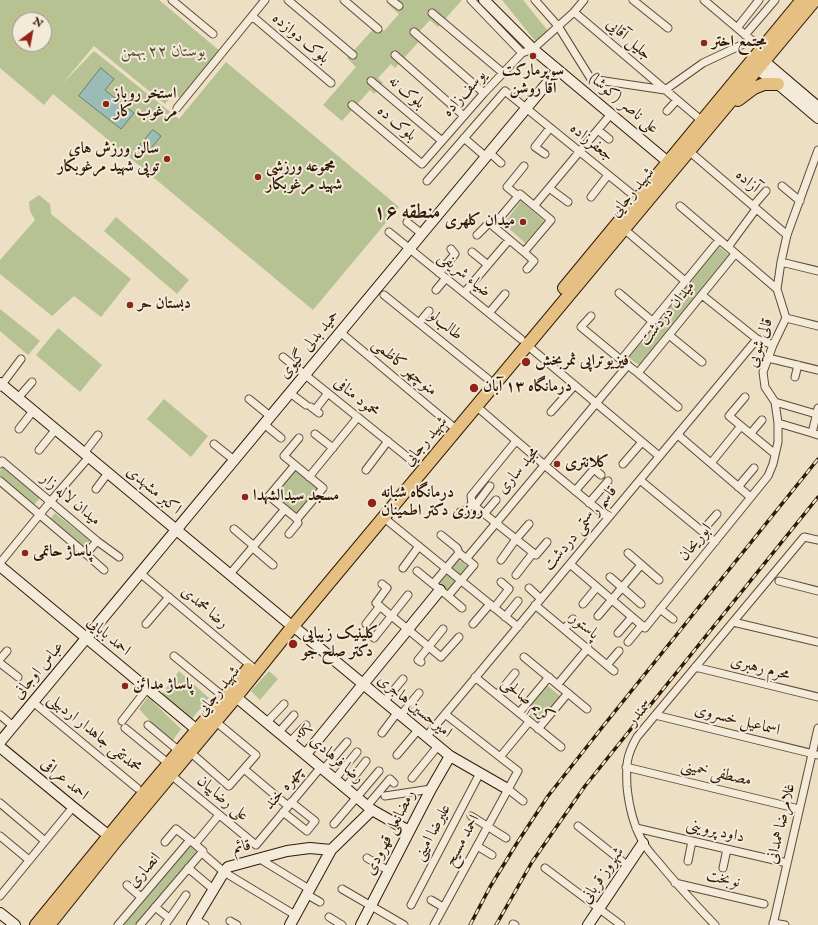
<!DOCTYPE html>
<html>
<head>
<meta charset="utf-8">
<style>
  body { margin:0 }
  #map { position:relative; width:818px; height:925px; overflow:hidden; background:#ecdfc4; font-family:"IM FELL English",serif }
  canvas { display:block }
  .north { position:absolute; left:12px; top:12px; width:40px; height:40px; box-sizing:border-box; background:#f3ead9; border:1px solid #a59685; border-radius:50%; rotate:32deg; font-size:11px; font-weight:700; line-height:16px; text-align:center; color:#311906 }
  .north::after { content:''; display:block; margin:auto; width:14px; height:18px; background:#8f2418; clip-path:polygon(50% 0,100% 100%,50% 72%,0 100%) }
</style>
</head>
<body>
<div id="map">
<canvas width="818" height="925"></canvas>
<div class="north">N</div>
</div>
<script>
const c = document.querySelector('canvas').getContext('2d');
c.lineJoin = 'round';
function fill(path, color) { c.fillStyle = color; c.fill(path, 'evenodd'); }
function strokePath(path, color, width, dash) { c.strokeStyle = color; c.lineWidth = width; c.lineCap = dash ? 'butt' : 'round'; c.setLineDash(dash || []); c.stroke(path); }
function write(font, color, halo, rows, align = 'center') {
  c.font = font + ' "IM FELL English",Amiri,serif'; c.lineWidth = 4; c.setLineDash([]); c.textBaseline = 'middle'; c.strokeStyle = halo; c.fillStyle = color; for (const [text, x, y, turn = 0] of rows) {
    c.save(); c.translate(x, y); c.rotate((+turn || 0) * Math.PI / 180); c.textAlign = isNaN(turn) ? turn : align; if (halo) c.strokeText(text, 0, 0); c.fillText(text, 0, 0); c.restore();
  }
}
fill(new Path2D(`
  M0,0H159L221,52L182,98L172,95L165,104L94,46L62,84L94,51L179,119L226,62L399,207L313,310L53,94L44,105L0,68ZM20,20H44V44H20Z
  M393,0H462L438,27L430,20L418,33L423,37L395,68L391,64L378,78L383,83L374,94L370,90L342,121L323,105L356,67L347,58L377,25L384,31L399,14L389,5Z
  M502,0H523L548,31L536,42Z
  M39,195L50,204L51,214L131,279L101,317L74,296L52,316L0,274V260L35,220L30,211L29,202Z
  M521,201L544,221L525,243L504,224Z
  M116,217L189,280L177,294L104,231Z
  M718,246L730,256L640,366L628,357Z
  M0,309L40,341L28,355L0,331Z
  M58,328L102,365L80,392L36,355Z
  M164,399L208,436L191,457L147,419Z
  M295,465L323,489L297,519L270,496Z
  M3,467L40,498L33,506L0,479V471Z
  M55,513L90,541L84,548L49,521Z
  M457,558L467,566L447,592L438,584Z
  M179,671L209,698L191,720L161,695Z
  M269,671L278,679L260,700L251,691Z
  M547,685L561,697L540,723L525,711Z
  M148,697L181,729L171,743L139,709Z
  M189,845L199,854L138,925H122Z`), '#b7c294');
const water = new Path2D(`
  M101,68L114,79L105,90L134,113L121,129L79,96Z
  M153,130L161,136L148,152L140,145Z`);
fill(water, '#99bcb6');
strokePath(water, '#6f7b70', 1);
const street = new Path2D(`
  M172,0L213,34
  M288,0L353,55
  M344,0L378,29
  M391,0L399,6
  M471,0L522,53
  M535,0L558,26L591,79L665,90L703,63L752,40
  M633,0L668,28
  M704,0L762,49
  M574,12L702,121
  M432,13L503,73
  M252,16L331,83
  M737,28L759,0
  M414,32L484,93
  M745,35L775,0
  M395,55L464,116
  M371,81L442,141
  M352,105L422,164L484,93L522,53L533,49L574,12L584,0
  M177,108L265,0
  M667,111L677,100
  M598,130L609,139
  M464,138L486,157
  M689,151L787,235
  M490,153L501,163
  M545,154L535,147L550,128
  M427,181L505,91L638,199
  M782,186L800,201
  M549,188L568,202
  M520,194L551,220L524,252L493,226Z
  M518,196L507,187L524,166
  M591,197L608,175
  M534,206L611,114
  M680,206L777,289
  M753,206L766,191
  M407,222L422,234
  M624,229L685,281
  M389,232L521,339
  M477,235L489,223L493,226
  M719,240L621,360L638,373L735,254
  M728,247L756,209
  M472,252L488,265
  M524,252L534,261L527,269
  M781,262L818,271
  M439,273L455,254L451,249
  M436,290L446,278
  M464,293L509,240
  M619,293L652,321
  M384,295L488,379
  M702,295L757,339L773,345
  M489,313L505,294
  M591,316L581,327L621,360
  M786,318L818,326
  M419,323L429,311
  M340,332L451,425
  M669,335L702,362
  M527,345L659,456
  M283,357L411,460
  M768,358L818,370
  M638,373L678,407
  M795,377L798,365
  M0,387L21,359
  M290,393L306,405
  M745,397L729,416L775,454
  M18,398L32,382
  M249,399L270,416
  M775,402L816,414
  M476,406L555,474L608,518
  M311,407L319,413L315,410L328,393
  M818,408L812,433L818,435
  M551,412L575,385
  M778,423L812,433
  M264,424L281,438
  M19,429L33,411
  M751,433L762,420
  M315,434L333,448
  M678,435L748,495
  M214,444L234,460
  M39,450L56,429
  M84,453L98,435
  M711,463L741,426
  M0,464L2,461L97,541L119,557
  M623,464L642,442
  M295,465L323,488L297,519L269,496Z
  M295,465L284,456L299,438
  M366,470L388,441
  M309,477L358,417
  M640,480L715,542
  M0,481L86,554L97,541
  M738,487L754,468
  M96,489L108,473
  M575,491L594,469L601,475
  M589,503L608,481
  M472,504L536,555L547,542
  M472,504L471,496L516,441
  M475,506L490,486
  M460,512L466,510L472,504
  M484,514L496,500
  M383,517L518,627
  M234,529L254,546
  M702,531L717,514
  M289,534L298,523L297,519
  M441,535L457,548L459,553
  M252,547L273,565
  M459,553L474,565L448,596L433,584Z
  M628,553L659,580
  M86,554L104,570
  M466,559L628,365
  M501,560L516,539L529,524
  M0,563L50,502L89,457
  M570,564L645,628L768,476L773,464L778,442V423L775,402L765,387L763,372L773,345L786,318L777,289L781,262L787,235L818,150
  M403,568L419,546
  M417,571L433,584
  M140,573L251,666
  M230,574L285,509
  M516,575L533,553
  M610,577L641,604
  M779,581L818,591
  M382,584L387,588L376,603L441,657L459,637
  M529,588L541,599
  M448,596L462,608
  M583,604L597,587
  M535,605L614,671
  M494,608L509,589L501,582
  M660,609L673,619
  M598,616L641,565
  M505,617L518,601
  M733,622L818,642
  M146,624L169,597
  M366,624L380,606
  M473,624L490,604
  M564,629L573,619
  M618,633L632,617
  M374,638L408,595
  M628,642L642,625
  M174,656L224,697
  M524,657L587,709
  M0,659L7,651
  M421,662L418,660L443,629
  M0,663L18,677
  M607,665L619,651
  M695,667L818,697
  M475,677L561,747
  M558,684L588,648
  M497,695L515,673
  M33,702L137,788
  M384,702L403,679
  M519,713L549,677
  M0,715L13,726
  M655,715L818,755
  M400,716L419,693
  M122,721L147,689
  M267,722L284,704
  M148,725L179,751
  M125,728L169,764
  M538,729L568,693
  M279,732L294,715
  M382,733L397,713
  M426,737L757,339
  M290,742L306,725
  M190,752L229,786L256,755L215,721
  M397,755L418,730
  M500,757L529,722
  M626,767L799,809
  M244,769L288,806
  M323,770L347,742
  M171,775L256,845L321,767
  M412,778L438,746
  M335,779L357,752
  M345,788L366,761
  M508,789L523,801
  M385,796L431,789
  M0,803L45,841
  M367,806L390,779L394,783
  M283,812L307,831L315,821L291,802
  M471,816L506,838
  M334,824L379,771
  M578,826L628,866
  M636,828L787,863
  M0,836L29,860
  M165,842L176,829L190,840
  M195,844L219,815
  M477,846L492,855
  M201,852L224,872L295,915
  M367,858L389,871
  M260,859L309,889
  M454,861L465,867
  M688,861L692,841
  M188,868L213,889
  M545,868L621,925
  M723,868L727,849
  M675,883L764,904
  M127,885L141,897
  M342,889L404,925
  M306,894L320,902
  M0,896L73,807
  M431,900L443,907
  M411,905L480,773
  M155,907L169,918
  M329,917L342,925
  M195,919L205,925
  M230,921L237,925
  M773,923L785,925
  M513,924L515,925
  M118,925L190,840L203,851L140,925
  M165,925L186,895
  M434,925L518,771L445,714
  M715,925C696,905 677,885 660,864C654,857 647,850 643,842C633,825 629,806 627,787C626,765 626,756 637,737L804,537L818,540
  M773,925L818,728`);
const secondary = new Path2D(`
  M484,0L533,49L668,162
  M764,61L818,107
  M757,69L778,84L818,118
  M0,383L287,622
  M0,566L197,730
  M293,626L450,756L504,787
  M236,697L372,810L409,831
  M0,742L558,70
  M0,747L73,807L109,836
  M306,754L440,590
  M0,913L15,925
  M192,925L224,872L228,867L287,851L310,848L331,850
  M290,925L331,850L372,810
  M361,925L431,789L450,756
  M588,925L643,843`);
const primary = new Path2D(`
  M738,100L754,88L764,84H778
  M564,288L802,0
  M36,925L144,793L248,669
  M49,925L116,841L236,697L293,626L815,0`);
strokePath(street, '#604a36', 9);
strokePath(secondary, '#311906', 12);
strokePath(primary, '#311906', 14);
strokePath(street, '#f3ead9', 7);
strokePath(secondary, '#f3ead9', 10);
strokePath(primary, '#e6c082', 12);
const rail = new Path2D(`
  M470,925L490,887L517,843L548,796L604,725L818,459
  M496,925L532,862L585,786L818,497`);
strokePath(rail, '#311906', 3.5);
strokePath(rail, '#f3ead9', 2, [6]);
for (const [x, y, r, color] of [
  [704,43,4,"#8f2418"],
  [533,56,4,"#8f2418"],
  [106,104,4,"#8f2418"],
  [167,159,4,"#8f2418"],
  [258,177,4,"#8f2418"],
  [523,222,4,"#8f2418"],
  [130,305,4,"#8f2418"],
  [526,362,5,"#8f2418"],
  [474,388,5,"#8f2418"],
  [557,464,4,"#8f2418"],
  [245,497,4,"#8f2418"],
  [372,503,5,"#8f2418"],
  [25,553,4,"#8f2418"],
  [293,644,5,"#8f2418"],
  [125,686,4,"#8f2418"]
]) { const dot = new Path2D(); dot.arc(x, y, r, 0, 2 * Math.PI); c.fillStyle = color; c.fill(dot); strokePath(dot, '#f3ead9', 1.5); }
write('16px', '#311906', '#f3ead9', [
  ["بلوک دوازده",300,39,40],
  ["جلیل آقایی",628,40,41],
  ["بلوک نه",406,93,40],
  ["یوسف‌زاده",465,94,-48],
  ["علی ناصر (کوشا)",623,104,40],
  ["بلوک ده",396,124,40],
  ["جعفرزاده",591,143,39],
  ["آزاده",747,182,41],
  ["شهید رجایی",633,193,-50],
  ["ضیاء شریفی",464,275,39],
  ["میدان دردشت",668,314,-51],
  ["طالب‌لو",445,326,39],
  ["قالی شویی",761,343,-71],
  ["حمید بدلی گیوی",310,345,-50],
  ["منوچهر کاظمی",404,368,40],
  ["محمود منافی",356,398,39],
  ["شهید رجایی",426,442,-50],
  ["مجید ساری",519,471,-50],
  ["اکبر مشهدی",153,491,40],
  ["میدان لاله زار",70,500,40],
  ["قاسم رستمی دردشت",581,529,-50],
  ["ابوریحان",696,543,-51],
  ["رضا محمدی",204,608,40],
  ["پاستور",584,627,40],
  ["احمد بابایی",108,637,40],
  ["محرم رهبری",760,669,14],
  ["عباس اوجانی",39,671,-50],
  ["شهید رجایی",219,692,-51],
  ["کریم صالحی",527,701,39],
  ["امیرحسین هاجری",414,707,39],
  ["سمندر",640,713,-51],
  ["اسماعیل خسروی",737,721,14],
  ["محمدتقی جاهدار اردبیلی",94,734,39],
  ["رضا فرهادی کیا",330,755,40],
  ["مصطفی خمینی",716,774,13],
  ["احمد عراقی",64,780,40],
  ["چهره خند",285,788,-50],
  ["علی رضاییان",222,799,40],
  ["غلامرضا همدانی",782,824,-77],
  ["داود پروینی",715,832,13],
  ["رمضانعلی قهرودی",391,833,-63],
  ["علیرضا امینی",433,833,-62],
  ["احمد مسیح",463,841,-61],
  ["قائم",242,848,-14],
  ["انصاری",145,871,-49],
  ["شهروز قربانی",603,876,-56],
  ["نوبخت",723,880,13]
]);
write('bold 16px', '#311906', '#f3ead9', [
  ["مجتمع اختر",712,43],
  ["سوپرمارکت",533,72,"center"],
  ["آقا روشن",533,90,"center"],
  ["استخر روباز",114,95],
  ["مرغوب کار",114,113],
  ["سالن ورزش های",159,150,"right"],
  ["توپی شهید مرغوبکار",159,168,"right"],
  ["مجموعه ورزشی",266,168],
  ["شهید مرغوبکار",266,186],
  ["میدان کلهری",515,222,"right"],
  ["دبستان حر",138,305],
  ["فیزیوتراپی ثمربخش",535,362],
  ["درمانگاه ۱۳ آبان",483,388],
  ["کلانتری",565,464],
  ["درمانگاه شبانه",381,494],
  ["روزی دکتر اطمینان",381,512],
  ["مسجد سیدالشهدا",253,497],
  ["پاساژ حاتمی",33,553],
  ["کلینیک زیبایی",302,635],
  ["دکتر صلح جو",302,653],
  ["پاساژ مدائن",133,686]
], 'left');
write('italic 16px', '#594c31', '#f3ead9', [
  ["بوستان ۲۲ بهمن",163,53]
]);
write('bold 20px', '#311906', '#f3ead9', [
  ["منطقه ۱۶",407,214]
]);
</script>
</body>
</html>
